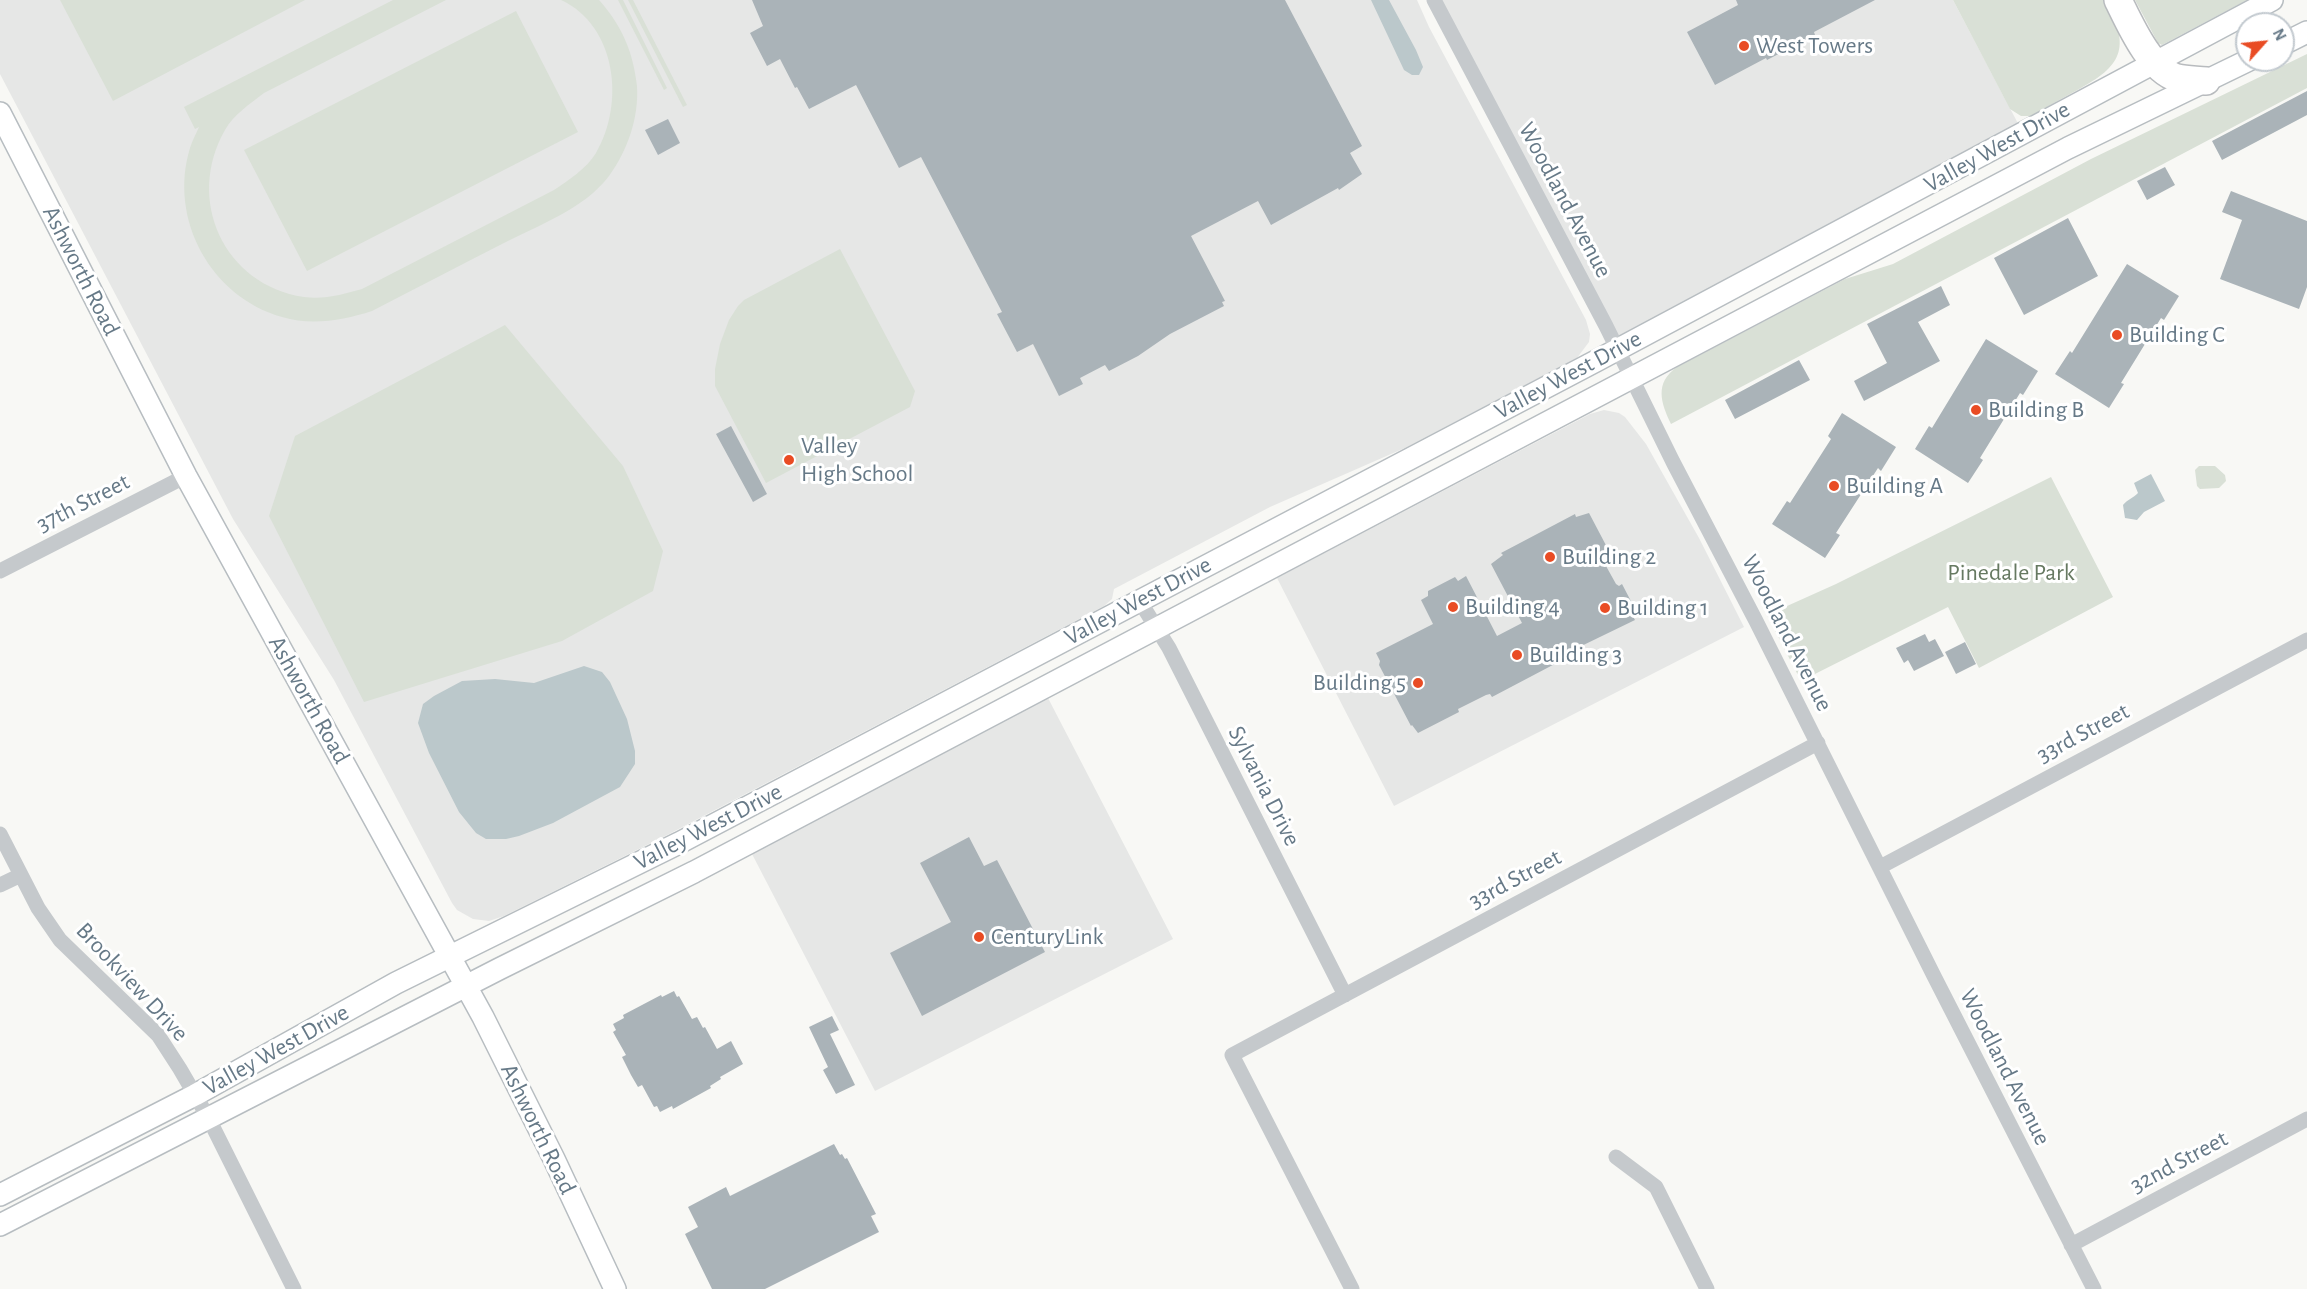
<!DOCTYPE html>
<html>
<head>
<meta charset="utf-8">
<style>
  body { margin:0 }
  #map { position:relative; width:2307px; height:1289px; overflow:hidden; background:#f8f8f5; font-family:"Alegreya Sans",sans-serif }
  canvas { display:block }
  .north { position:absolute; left:2235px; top:12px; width:60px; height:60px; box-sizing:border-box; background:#fff; border:2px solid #c2c9cf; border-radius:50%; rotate:63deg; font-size:16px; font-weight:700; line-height:24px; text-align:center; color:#667987 }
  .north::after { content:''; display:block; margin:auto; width:21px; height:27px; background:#e94c24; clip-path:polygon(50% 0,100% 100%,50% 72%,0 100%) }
</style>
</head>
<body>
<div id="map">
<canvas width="2307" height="1289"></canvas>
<div class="north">N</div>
</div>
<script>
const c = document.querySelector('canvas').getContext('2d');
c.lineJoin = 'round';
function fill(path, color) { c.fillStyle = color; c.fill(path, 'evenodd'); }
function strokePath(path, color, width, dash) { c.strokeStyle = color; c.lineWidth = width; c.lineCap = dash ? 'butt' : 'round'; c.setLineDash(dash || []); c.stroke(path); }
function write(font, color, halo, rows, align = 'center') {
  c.font = font + ' "Alegreya Sans",sans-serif'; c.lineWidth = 6; c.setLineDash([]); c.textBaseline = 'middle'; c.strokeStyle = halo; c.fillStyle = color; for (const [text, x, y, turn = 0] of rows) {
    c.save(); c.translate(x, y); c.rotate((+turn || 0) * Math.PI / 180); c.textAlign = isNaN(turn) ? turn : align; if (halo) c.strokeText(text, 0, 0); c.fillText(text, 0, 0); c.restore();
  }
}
fill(new Path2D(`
  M0,0H1417L1429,27L1586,320L1590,334L1589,342L1577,358L1407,447L1270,507L1114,589L1112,599L1104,606L671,833L504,916L489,921L473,919L457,910L452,903L334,680L233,519L0,74Z
  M1435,0H1953L2023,133L1618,349Z
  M1604,410L1619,413L1625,417L1646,444L1699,538L1744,627L1394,806L1277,578L1590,414Z
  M1048,698L1173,939L875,1091L752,854Z`), '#e6e7e6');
fill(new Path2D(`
  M60,0H305L113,101Z
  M393,0H446L264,93C250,104 234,114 225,130C185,200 224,285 304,297C324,300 344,294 362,289L554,190C569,180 586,169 596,153C625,104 617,26 561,0H599C622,26 633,51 637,86C639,117 628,150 609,176C584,209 539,225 502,244C459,266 416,288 372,311C344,320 312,326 282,317C211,297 168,219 190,148C192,141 196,134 199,127L195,129L184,107Z
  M618,0H623L667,88L664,90Z
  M628,0H633L687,105L683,107Z
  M1953,0H2106C2129,45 2125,64 2081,88C2064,97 2047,107 2031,116H2021L2010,109Z
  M2135,0H2247L2162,45L2158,43Z
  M516,11L578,132L307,271L244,150Z
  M2307,54V88L1671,424C1661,403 1654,383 1677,367L1845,279L1893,264L2091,159Z
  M840,249L915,391L910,407L766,483L715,386V369L720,344L729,320L738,306L744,300Z
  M505,325L623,466L663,551L653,591L562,641L364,702L269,516L295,436Z
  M2199,466H2215L2225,475L2226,481L2219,488L2200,489L2197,486L2195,470Z
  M2051,477L2113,597L1979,668L1948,607L1801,681L1767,615L1836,584Z`), '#d9e0d6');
fill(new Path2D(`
  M1371,0H1389L1416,50L1423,67L1419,75H1412L1404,70Z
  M2151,474L2165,501L2144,512L2137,520L2125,518L2123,505C2128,499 2133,498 2138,493L2134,483Z
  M584,666L602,672L610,682L627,719L635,751V764L620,787L553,823L519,836L506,839H486L476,833L459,812L429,753L418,723L423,704L434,696L462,681L495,679L534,683Z`), '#bbc8cb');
fill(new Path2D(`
  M752,0H1285L1362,146L1350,153L1362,174L1339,190L1338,188L1271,225L1258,201L1191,236L1225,301L1222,302L1224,306L1170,334L1138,356L1109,371L1105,365L1080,378L1083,384L1059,396L1033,344L1017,352L997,314L1002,312L921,157L899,168L856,85L809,109L797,87L795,88L780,59L767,66L750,33L763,26Z
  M1736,0H1875L1814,32L1815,35L1767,60L1766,58L1715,85L1687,32L1738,5Z
  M2307,91V115L2222,160L2212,141Z
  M668,119L680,143L658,155L645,130Z
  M2165,167L2175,185L2147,200L2137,181Z
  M2231,191L2307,221V287L2299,309L2220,279L2242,220L2222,212Z
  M2068,218L2098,276L2024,315L1994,258Z
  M2127,264L2179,296L2164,320L2161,318L2121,383L2124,384L2109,408L2055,374L2070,351L2072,353Z
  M1941,286L1950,305L1918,322L1940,361L1864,401L1854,381L1887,363L1867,324Z
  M1986,339L2038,371L2023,395L2020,393L1980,458L1983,460L1968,483L1915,449L1929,426L1932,428Z
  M1799,360L1810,380L1735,419L1725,400Z
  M1842,413L1896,447L1881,471L1878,468L1836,533L1840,535L1825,558L1772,524L1787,501L1790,503L1815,464L1831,439L1828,436Z
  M731,426L767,494L753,502L716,434Z
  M1589,513L1609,551L1601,557L1616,584L1619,586L1622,584L1634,607L1631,609L1633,612L1631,613L1635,620L1569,652L1567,654L1568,657L1492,697L1490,694L1486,695L1458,709L1459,712L1418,733L1412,725L1411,726L1379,665L1380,661L1376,653L1433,624L1421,600L1428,596V591L1455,577L1458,581L1466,576L1497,636L1522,623L1491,564L1503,555L1501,553L1575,514L1576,517Z
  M1925,634L1929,642L1935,639L1944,656L1914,671L1908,660L1904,663L1896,648Z
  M1965,642L1976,664L1956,674L1945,652Z
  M969,837L984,866L997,860L1045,952L922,1016L890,953L951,922L920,863Z
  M674,991L677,997L679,996L692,1019L697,1017L703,1028L705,1027L717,1049L731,1041L743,1064L720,1077L721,1079L710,1086L711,1088L673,1109L672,1106L660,1112L657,1106L654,1107L642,1085L638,1087L631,1075L622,1057L626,1055L613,1032L616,1030L613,1024L624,1018L623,1015L661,995L662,997Z
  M832,1016L839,1030L830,1034L855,1085L836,1094L823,1070L828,1067L809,1027Z
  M834,1144L840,1155L842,1154L845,1159L847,1158L876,1214L871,1216L879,1232L765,1289H712L685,1234L698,1227L688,1207L726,1187L730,1196Z`), '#aab3b8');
const secondary = new Path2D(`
  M2283,44L2307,32
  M0,113L186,476L483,1017L554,1159L615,1289
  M0,1195L195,1095L396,983L679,843L1596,361L2272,0
  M0,1225L499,969L694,872L2068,148L2249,60`);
const motorway = new Path2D(`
  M2118,0C2130,24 2149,69 2177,78C2186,80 2197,80 2206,81`);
strokePath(secondary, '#b7bdc1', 24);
strokePath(motorway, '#b8bbbe', 30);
strokePath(new Path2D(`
  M1434,0L1606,326L1673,462L1756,621L1935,978L2094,1289
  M0,571L186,476
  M1139,600L1169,648L1345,995
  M0,834L38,908L60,940L158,1035L180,1069L209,1119L294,1289
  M1880,867L2307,640
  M0,885L21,875
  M1616,1157L1656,1187L1707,1289
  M2071,1245L2307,1119
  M1352,1289L1232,1055L1818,743`), '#c5c9cc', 15);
strokePath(secondary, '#fff', 21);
strokePath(motorway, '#fff', 27);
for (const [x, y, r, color] of [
  [1744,46,6,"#e94c24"],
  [2117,335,6,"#e94c24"],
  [1976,410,6,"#e94c24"],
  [789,460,6,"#e94c24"],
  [1834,486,6,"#e94c24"],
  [1550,557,6,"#e94c24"],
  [1453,607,6,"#e94c24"],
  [1605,608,6,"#e94c24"],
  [1517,655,6,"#e94c24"],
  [1418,683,6,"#e94c24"],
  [979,937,6,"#e94c24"]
]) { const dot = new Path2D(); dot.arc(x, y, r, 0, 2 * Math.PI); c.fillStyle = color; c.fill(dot); strokePath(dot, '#fff', 2); }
write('24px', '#667987', '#fff', [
  ["West Towers",1756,46],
  ["Building C",2129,335],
  ["Building B",1988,410],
  ["Valley",801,446],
  ["High School",801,474],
  ["Building A",1846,486],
  ["Building 2",1562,557],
  ["Building 4",1465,607],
  ["Building 1",1617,608],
  ["Building 3",1529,655],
  ["Building 5",1406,683,"right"],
  ["CenturyLink",991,937]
], 'left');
write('24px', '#667987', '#fff', [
  ["Valley West Drive",1997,147,-29],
  ["Woodland Avenue",1565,200,62],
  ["Ashworth Road",81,271,63],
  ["Valley West Drive",1568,375,-28],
  ["37th Street",83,503,-27],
  ["Valley West Drive",1138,601,-28],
  ["Woodland Avenue",1787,633,63],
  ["Ashworth Road",309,700,61],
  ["33rd Street",2083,733,-28],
  ["Sylvania Drive",1264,786,63],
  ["Valley West Drive",708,827,-27],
  ["33rd Street",1515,879,-28],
  ["Brookview Drive",132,982,47],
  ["Valley West Drive",276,1050,-29],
  ["Woodland Avenue",2005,1067,63],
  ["Ashworth Road",538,1129,64],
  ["32nd Street",2179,1162,-28]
]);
write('24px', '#667961', '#fff', [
  ["Pinedale Park",2011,573]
]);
</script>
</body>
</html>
